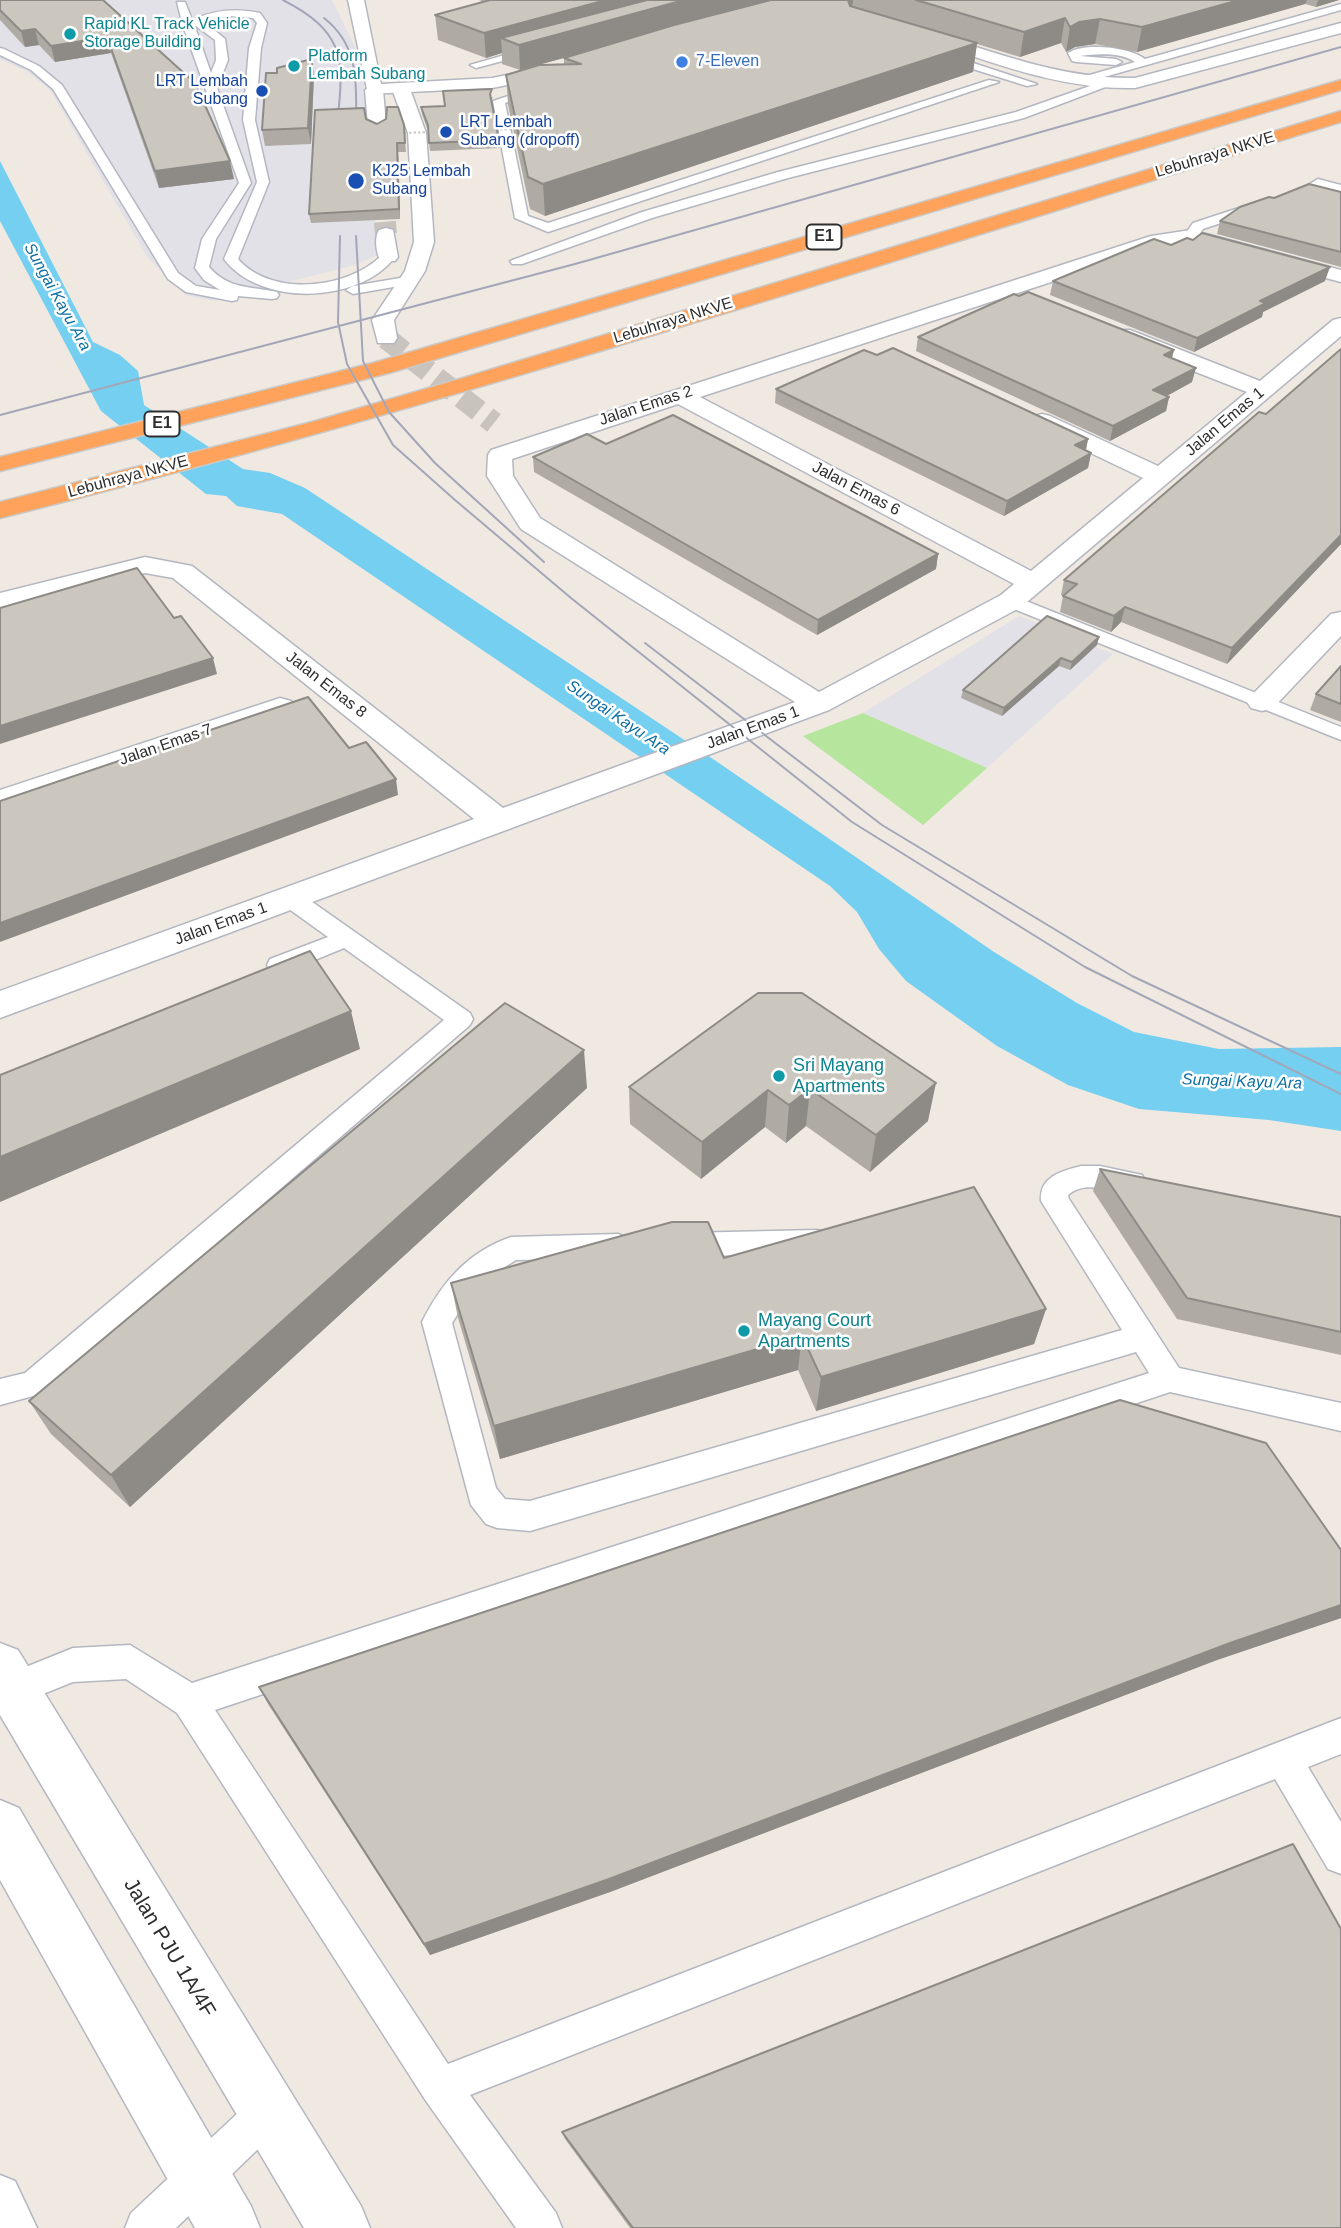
<!DOCTYPE html>
<html>
<head>
<meta charset="utf-8">
<style>
  body { margin:0 }
  canvas { display:block; background:#efe9e1 }
</style>
</head>
<body>
<canvas width="1341" height="2228"></canvas>
<script>
const c = document.querySelector('canvas').getContext('2d');
c.lineJoin = 'round';
function fill(path, color) { c.fillStyle = color; c.fill(path, 'evenodd'); }
function strokePath(path, color, width, dash) { c.strokeStyle = color; c.lineWidth = width; c.lineCap = dash ? 'butt' : 'round'; c.setLineDash(dash || []); c.stroke(path); }
function write(font, color, halo, rows, align = 'center') {
  c.font = font + ' Arial,sans-serif'; c.lineWidth = 5; c.setLineDash([]); c.textBaseline = 'middle'; c.strokeStyle = halo; c.fillStyle = color; for (const [text, x, y, turn = 0] of rows) {
    c.save(); c.translate(x, y); c.rotate((+turn || 0) * Math.PI / 180); c.textAlign = isNaN(turn) ? turn : align; if (halo) c.strokeText(text, 0, 0); c.fillText(text, 0, 0); c.restore();
  }
}
fill(new Path2D(`
  M0,0H332L362,61L378,255L351,266L214,301L185,295L148,258L50,90L26,71L0,59Z
  M1019,616L1113,654L987,768L863,713Z`), '#e3e1e8');
fill(new Path2D(`
  M863,713L987,768L923,825L803,736Z`), '#b6e59e');
fill(new Path2D(`
  M0,161L93,342L120,355L138,371L144,405L243,469L270,473L305,488L716,761L994,952L1077,1003L1134,1032L1219,1049L1341,1047V1131L1269,1120L1139,1109L1068,1085L997,1046L906,981L879,949L857,912L830,886L282,514L237,506L226,496L206,494L101,411L0,221Z`), '#75cff0');
strokePath(new Path2D(`
  M380,166L382,192`), '#c8c4bd', 18, [18, 9]);
strokePath(new Path2D(`
  M382,190L386,234
  M386,338L494,423`), '#c8c4bd', 22, [22, 10]);
const lane = new Path2D(`
  M177,2H185L192,20C214,10 236,8 260,13L267,23L261,48L255,120L269,182L238,259C272,298 350,289 383,254H393L395,257C359,304 260,307 224,259L257,182L243,120L249,48L257,23L253,18L229,16L205,22L225,39L228,60L217,88L251,183L216,239L209,267C229,290 251,286 277,292L279,295L277,298L272,299L238,296L237,300L232,301L186,292L168,279L53,89L31,70L0,55V48L4,49L39,66L62,85L178,273L196,286L220,290L204,280L195,268L202,239L239,183L183,26ZM196,26L215,40L216,60L211,73L195,27Z
  M1341,4V10L1083,83L1079,82V78L1135,62C1119,52 1098,54 1080,56L1116,59L1122,62L1116,65L1076,62L1072,61L1068,53C1084,42 1130,47 1145,59Z
  M536,46L540,47V51L476,68L470,65Z
  M938,54H946L1037,84L1027,86L938,58Z
  M989,80L999,82L548,232L515,218L493,101L542,85L548,88L505,103L528,216L548,223Z
  M1104,81L1108,82V86L1024,118L788,178L652,218L522,264H512L510,261L642,212L778,172L1016,112Z
  M1260,201L1267,205L1265,208L1203,229L1196,239L1191,240L1184,236L1193,223Z
  M406,277L413,281L411,284L353,294L346,290L353,286Z
  M1011,595L1341,727V740L1004,605L1002,601L1004,597Z
  M290,890L298,892L470,1013L473,1019L470,1025L44,1393L0,1405V1379L25,1373L444,1020L344,948L288,971L279,973L270,971L267,965L270,959L328,937L282,904L278,898L282,892Z
  M1081,1166H1100L1142,1175L1146,1183L1142,1191C1117,1199 1090,1176 1068,1195L1069,1199L1179,1368L1341,1403V1431L1170,1392L215,1710L448,2064L1341,1718V1754L1308,1767L1341,1822V1874L1328,1869L1275,1779L470,2095L556,2213L562,2228H516L426,2101L177,1713L126,1679L73,1682L13,1706L1,1701V1677L73,1648L130,1645L192,1683L1149,1373L1136,1352L530,1531L497,1528L486,1524L471,1505L422,1322C442,1282 468,1252 511,1237L618,1234L628,1238L632,1246L628,1254L618,1258L516,1260L476,1285L452,1323L496,1488L505,1499L530,1501L1122,1330L1041,1201C1039,1177 1061,1171 1081,1166Z
  M817,1230L827,1233L831,1241L827,1249L817,1252L684,1257L674,1253L670,1245L674,1237L684,1233Z
  M268,2092L282,2098L288,2112L282,2126L176,2228H125L131,2213L254,2098Z
  M0,2175L15,2181L37,2228H0Z`);
const street = new Path2D(`
  M824,0H849L917,20L919,23L911,28L827,3Z
  M1341,23V33L1135,88C1060,90 992,62 921,39L919,36L927,31L933,33C999,54 1063,79 1135,78Z
  M401,84L410,89L426,133L434,242L425,271L394,320L397,338L394,343H378L372,320L405,271L414,242L408,133L392,89Z
  M374,85L383,90L386,125L377,130L368,125L365,90Z
  M1318,179L1341,185V197L1311,189L1308,185Z
  M386,228L393,230L398,257L395,261H381C376,254 374,237 379,230Z
  M1191,230L1341,270V282L1191,242L1161,246L700,397L1031,571L1143,478L1034,426L1030,421L1034,416L1042,414L1050,416L1158,466L1247,392L1114,340L1111,335L1114,330H1130L1260,381L1333,320L1341,318V336L1021,607L829,710L0,1018V991L474,819L173,578L145,573L0,609V593L145,557L192,566L503,808L795,702L521,529L487,476L488,455L491,450L1151,236ZM678,404L1014,584L1001,595L819,692L540,518L513,476L512,459Z
  M1341,612V636L1273,708L1262,711L1251,708L1247,702L1251,696L1331,614Z
  M280,698L291,701L295,707L291,713L0,811V790Z`);
const secondary = new Path2D(`
  M348,0H364L381,84L492,78L558,65L566,70L558,75L492,88L368,94Z
  M0,1643L18,1650L361,2206L370,2228H304L0,1715Z
  M0,1800L19,1808L251,2206L260,2228H195L0,1880Z`);
const highway = new Path2D(`
  M1341,80V90L389,373L0,471V457L373,363Z
  M1341,111V122C896,259 452,405 0,518V502L312,422L463,378Z`);
strokePath(lane, '#b4b7c1', 3);
strokePath(street, '#b4b7c1', 3);
strokePath(secondary, '#b4b7c1', 3);
strokePath(highway, '#c9c9c9', 3);
fill(lane, '#fff');
fill(street, '#fff');
fill(secondary, '#fff');
fill(highway, '#ffa35c');
strokePath(new Path2D(`
  M283,0C341,30 345,55 338,115
  M324,18C356,43 357,76 356,114
  M340,236L338,322L347,364L393,445L455,500L571,598L852,822L1085,967L1341,1094
  M356,236L363,361L389,412L435,463L544,562
  M0,415L575,264L1341,47
  M645,643L882,825L1132,976L1341,1074`), '#a3a6b8', 2);
strokePath(new Path2D(`
  M491,130L511,129
  M400,133L433,132`), '#c9c9c9', 2, [2.5, 2]);
fill(new Path2D(`
  M0,0H103L234,179L159,188L111,53L55,62L39,45L25,47L0,20Z
  M479,0H1339L1316,7L1305,4L1137,52L1095,44L1075,47L1066,52L1061,43L1020,57L977,44L973,72L545,216L530,209L508,105L506,75L564,64V58L520,70L502,64V53L486,58L438,40L435,15L484,2Z
  M312,59L314,74L311,144L265,146L262,130Z
  M493,97L491,100L500,148L430,151L428,131L422,114L421,107L445,106Z
  M366,119L377,124L404,125L406,152H398L400,219L311,223L309,214Z
  M1341,192V267L1217,234L1220,221L1274,198Z
  M1171,245L1325,281L1263,312L1262,317L1194,352L1050,295L1053,281Z
  M918,337L1174,350L1172,358L1192,382L1167,396L1169,397L1166,411L1110,441L916,351Z
  M1341,349V544L1227,664L1121,622L1111,632L1060,612L1063,596L1061,595L1064,580L1266,414Z
  M877,355L1088,439L1086,450L1091,453L1088,468L1004,516L775,403L776,389Z
  M606,444L938,554L936,569L817,635L534,472L533,457Z
  M1099,637L1097,645L1070,670L1059,666L1002,716L961,698L963,690Z
  M1341,666V722L1310,710L1316,694Z
  M758,993L928,1121L870,1172L806,1126L786,1143L765,1127L701,1179L630,1124L629,1087Z
  M587,1088L130,1507L51,1434L29,1401Z
  M1100,1169L1341,1217V1355L1177,1319L1093,1191Z
  M724,1258L1046,1309L1034,1344L816,1411L798,1370L500,1459L458,1318L451,1283Z
  M1341,1550V1618L1217,1660L610,1892L430,1955L268,1704L259,1687Z
  M562,2132L1341,2228H630L565,2139Z`), '#afaba4');
fill(new Path2D(`
  M606,0H791L739,9L520,70L519,45L501,38L502,53L486,58L484,33Z
  M845,0H853L851,21Z
  M1239,0H1307L1305,4L1137,52L1142,27Z
  M1318,0H1339L1316,7Z
  M1065,18L1061,43L1020,57L1024,32Z
  M1100,19L1095,44L1075,47L1066,52L1070,27L1079,22Z
  M35,29L39,45L25,47L21,31Z
  M107,37L111,53L55,62L51,46Z
  M977,43L973,72L545,216L543,184Z
  M312,59L314,74L311,144L308,128Z
  M397,143L398,152L400,219L399,209Z
  M230,161L234,179L159,188L155,171Z
  M1330,267L1325,281L1263,312L1262,317L1194,352L1197,338L1260,301Z
  M1174,350L1170,364L1164,355Z
  M1196,368L1192,382L1150,405L1153,390Z
  M1169,397L1166,411L1110,441L1113,426Z
  M1088,439L1085,454L1075,445Z
  M1091,453L1088,468L1004,516L1007,501Z
  M1341,535V544L1227,664L1232,648Z
  M938,554L936,569L817,635L818,620Z
  M1125,607L1121,622L1111,632L1114,616Z
  M1099,637L1097,645L1070,670L1072,662Z
  M213,658L217,674L0,744V726Z
  M1061,658L1059,666L1002,716L1004,708Z
  M396,779L398,795L0,942V923Z
  M351,1011L360,1049L0,1202V1157Z
  M584,1050L587,1088L130,1507L111,1475Z
  M936,1083L928,1121L870,1172L876,1135Z
  M810,1089L806,1126L786,1143L789,1105Z
  M768,1090L765,1127L701,1179L702,1142Z
  M1046,1309L1034,1344L816,1411L821,1377Z
  M802,1336L798,1370L500,1459L494,1426Z
  M1341,1605V1618L1217,1660L610,1892L430,1955L424,1944L1230,1643Z`), '#8e8b86');
const building = new Path2D(`
  M0,0H103L195,83L230,161L155,171L107,37L51,46L35,29L21,31L0,10Z
  M490,0H606L484,33L435,15Z
  M647,0H684L519,45L501,38Z
  M771,0H848L850,6L977,43L543,184L528,177L506,75L539,65L581,64L564,58L674,25Z
  M916,0H1239L1142,27L1100,19L1079,22L1070,27L1065,18L1024,32Z
  M312,59L308,128L262,130L266,73H277V68Z
  M492,89L490,94L499,140L429,143L428,125L421,107L445,106L443,91Z
  M387,107H398L404,125L405,143H397L399,209L309,214L315,110L364,108L366,119L377,124L386,119Z
  M1309,184L1341,192V252L1220,221L1240,207L1269,197L1274,198Z
  M1202,233L1330,267L1260,301L1266,303L1197,338L1053,281L1154,239L1171,245L1187,238L1193,240Z
  M1028,292L1174,350L1164,355L1196,368L1153,390L1169,397L1113,426L918,337L1014,294L1019,296Z
  M893,348L1088,439L1075,445L1091,453L1007,501L776,389L864,350L877,355Z
  M1341,349V535L1232,648L1125,607L1114,616L1063,596L1077,584L1064,580L1259,412L1266,414Z
  M673,415L938,554L818,620L533,457L587,434L606,444Z
  M137,568L174,618L181,616L213,658L0,726V608Z
  M1047,616L1099,637L1072,662L1061,658L1004,708L963,690Z
  M1341,666V704L1316,694Z
  M308,697L349,748L366,742L396,779L0,923V801Z
  M310,951L351,1011L0,1157V1075Z
  M758,993H802L936,1083L876,1135L810,1089L789,1105L768,1090L702,1142L629,1087Z
  M505,1003L584,1050L111,1475L29,1401Z
  M1100,1169L1341,1217V1332L1187,1298Z
  M974,1187L1046,1309L821,1377L802,1336L494,1426L451,1283L672,1222H708L724,1258Z
  M1120,1400L1266,1443L1341,1550V1605L1230,1643L609,1879L424,1944L259,1687Z
  M1293,1844L1341,1929V2228H633L562,2132Z`);
fill(building, '#cbc7bf');
strokePath(building, '#8e8b86', 2);
for (const [x, y, r, color] of [
  [70,34,7,"#0f9aa8"],
  [682,62,7,"#3f7fe0"],
  [294,66,7,"#0f9aa8"],
  [262,91,7,"#1a4fb4"],
  [446,132,7,"#1a4fb4"],
  [356,181,9,"#1a4fb4"],
  [779,1076,7,"#0f9aa8"],
  [744,1331,7,"#0f9aa8"]
]) { const dot = new Path2D(); dot.arc(x, y, r, 0, 2 * Math.PI); c.fillStyle = color; c.fill(dot); strokePath(dot, '#fff', 2.5); }
write('16px', '#0d838f', '#fff', [
  ["Rapid KL Track Vehicle",84,25],
  ["Storage Building",84,43],
  ["Platform",308,57],
  ["Lembah Subang",308,75]
], 'left');
write('16px', '#366cbe', '#fff', [
  ["7-Eleven",696,62]
], 'left');
write('16px', '#164399', '#fff', [
  ["LRT Lembah",248,82,"right"],
  ["Subang",248,100,"right"],
  ["LRT Lembah",460,123],
  ["Subang (dropoff)",460,141],
  ["KJ25 Lembah",372,172],
  ["Subang",372,190]
], 'left');
write('16px', '#2e2e2e', '#fff', [
  ["Lebuhraya NKVE",1215,155,-17],
  ["Lebuhraya NKVE",673,321,-17],
  ["Jalan Emas 2",646,406,-18],
  ["Jalan Emas 1",1225,422,-40],
  ["Lebuhraya NKVE",128,477,-15],
  ["Jalan Emas 6",856,489,28],
  ["Jalan Emas 8",326,685,38],
  ["Jalan Emas 1",753,728,-20],
  ["Jalan Emas 7",166,745,-19],
  ["Jalan Emas 1",221,924,-20]
]);
for (const [x, y, w] of [
  [824,237,35],
  [162,424,35]
]) { const box = new Path2D(); box.roundRect(x - w / 2, y - 12.5, w, 25, 5); c.fillStyle = '#fff'; c.fill(box); strokePath(box, '#2e2e2e', 2); }
write('bold 16px', '#2e2e2e', null, [
  ["E1",824,237],
  ["E1",162,424]
]);
write('italic 16px', '#0d6fa3', '#fff', [
  ["Sungai Kayu Ara",57,297,61],
  ["Sungai Kayu Ara",618,718,34],
  ["Sungai Kayu Ara",1242,1082,2]
]);
write('18px', '#0d838f', '#fff', [
  ["Sri Mayang",793,1066],
  ["Apartments",793,1087],
  ["Mayang Court",758,1321],
  ["Apartments",758,1342]
], 'left');
write('21px', '#2e2e2e', '#fff', [
  ["Jalan PJU 1A/4F",169,1948,59]
]);
</script>
</body>
</html>
